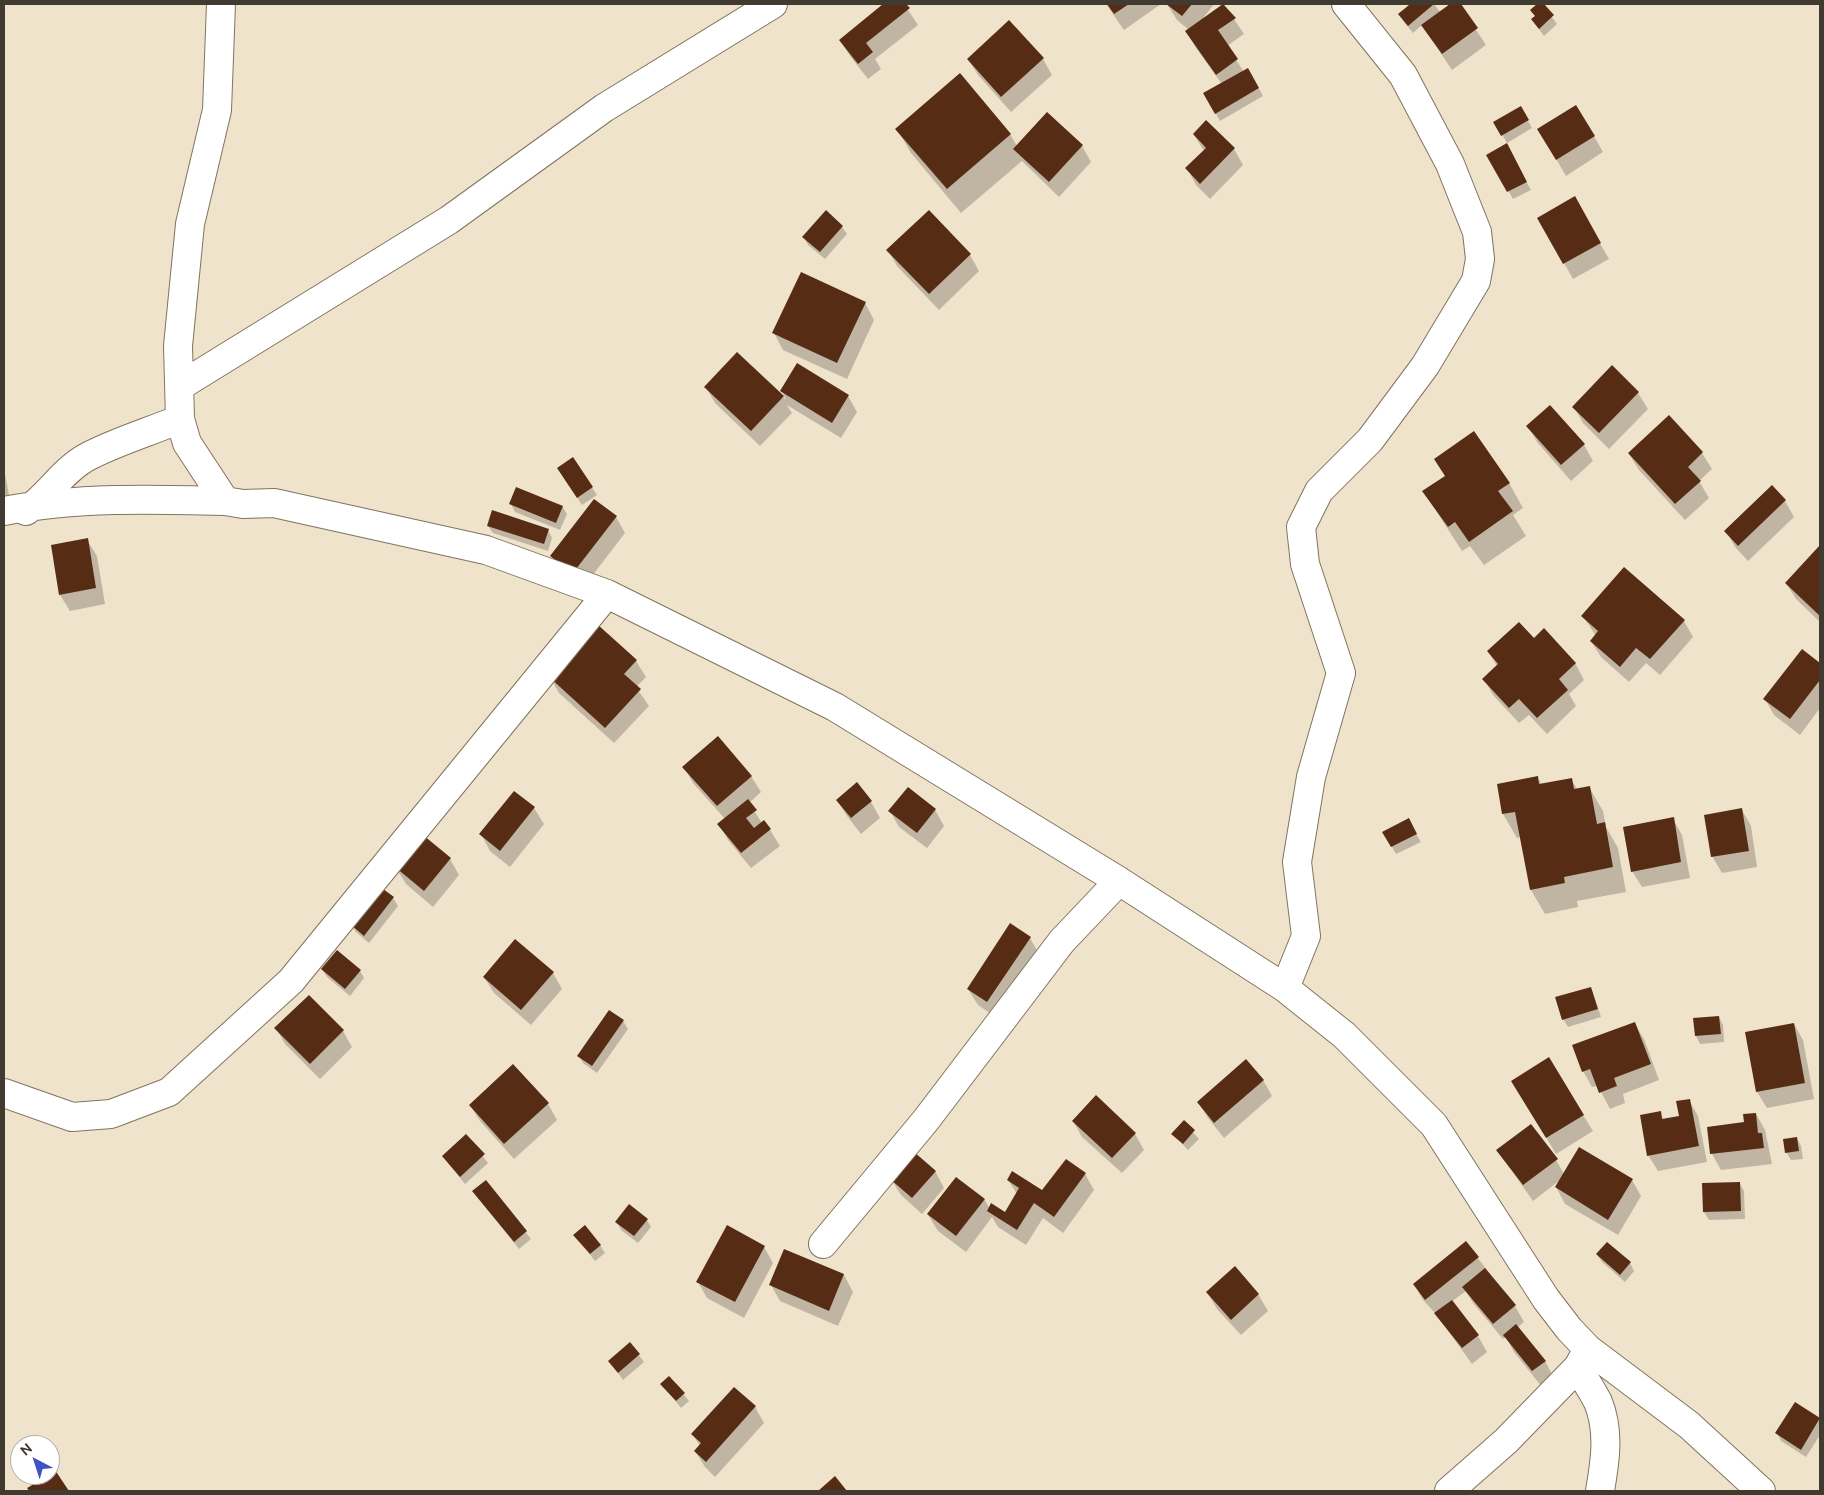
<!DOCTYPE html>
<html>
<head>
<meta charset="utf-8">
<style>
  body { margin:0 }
  #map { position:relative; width:1824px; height:1495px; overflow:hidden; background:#f0e3cb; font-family:Ubuntu,sans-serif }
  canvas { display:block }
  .frame { position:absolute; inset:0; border:5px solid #403a31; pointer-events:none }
  .north { position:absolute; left:10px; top:1435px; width:50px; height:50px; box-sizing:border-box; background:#fff; border:1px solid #b3b0ad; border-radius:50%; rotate:320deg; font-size:14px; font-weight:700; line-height:20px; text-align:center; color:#403a31 }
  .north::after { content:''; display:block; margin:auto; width:18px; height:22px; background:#3f52c5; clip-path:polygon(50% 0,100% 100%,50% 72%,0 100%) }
</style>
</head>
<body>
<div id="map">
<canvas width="1824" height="1495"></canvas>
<div class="frame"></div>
<div class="north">N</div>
</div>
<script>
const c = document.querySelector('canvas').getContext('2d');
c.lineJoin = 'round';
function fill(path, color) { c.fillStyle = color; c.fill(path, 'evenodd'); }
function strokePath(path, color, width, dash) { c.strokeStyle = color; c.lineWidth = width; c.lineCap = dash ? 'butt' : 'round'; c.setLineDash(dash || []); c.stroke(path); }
fill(new Path2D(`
  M885,4H904L918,25L875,59L881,69L868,79L850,56L840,40Z
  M1106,4H1161L1124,30Z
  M1167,4H1214L1201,21L1224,4L1244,34L1227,46L1244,72L1248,69L1263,96L1220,121L1205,94L1222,84L1196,48L1187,32L1189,30L1177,20Z
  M1407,4H1434L1440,12L1452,4H1459L1486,45L1452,70L1422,25L1413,33L1404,22L1400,15L1409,6Z
  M1539,4H1542L1557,24L1544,36L1532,20L1536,17L1532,10Z
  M1009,22L1043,59L1052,75L1011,112L978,75L968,59Z
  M1520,107L1532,128L1507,143L1495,122Z
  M897,129L1010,134L1017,146H1082L1091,162L1059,197L1022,161L961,213L911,153Z
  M1194,135L1234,149L1243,165L1210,199L1196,185L1187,168L1204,151Z
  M1594,136L1603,152L1566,176L1548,145Z
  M1506,145L1531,190L1513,199L1488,155Z
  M1574,198L1609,259L1573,279L1539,218Z
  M842,227L847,234L825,259L808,245L804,237Z
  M888,250L970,255L979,271L939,310L897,266Z
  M865,303L874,320L847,379L783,350L774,333Z
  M737,354L786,400L782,391L848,396L857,412L841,438L787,405L792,413L760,446L715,403L706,387Z
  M1612,367L1638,393L1648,409L1609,449L1583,423L1574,407Z
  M1550,406L1584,445L1593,461L1571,481L1537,442L1528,426Z
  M1669,417L1702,453L1712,469L1699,481L1709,498L1685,520L1639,470L1629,454Z
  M573,459L597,495L582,505L563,476Z
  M1435,459L1509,483L1523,508L1513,515L1526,536L1484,565L1470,546L1462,551L1424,492L1446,477Z
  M4,469L9,495L4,496Z
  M1785,501L1794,517L1748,561L1735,547L1726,531Z
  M511,504L562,506L567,514L560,530L515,512Z
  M616,517L625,533L582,589L561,572L552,556Z
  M488,526L548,530L552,538L548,551L493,533Z
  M87,540L97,556L105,604L70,611L60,595Z
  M1820,546V622L1796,599L1786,583Z
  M1583,616L1684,621L1693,637L1660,675L1646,663L1629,682L1601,657L1591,641L1596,636Z
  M597,626L636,661L646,677L636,687L649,706L614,743L559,693L550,677Z
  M1533,639L1575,663L1584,680L1569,694L1576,706L1547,734L1529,715L1519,723L1493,695L1484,679L1497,666L1488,651Z
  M1802,650L1820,664V708L1800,735L1774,715L1765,699Z
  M684,767L751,776L761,792L749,803L762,823L764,821L770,830L780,846L751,868L728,840L719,824L725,819L693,783Z
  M1537,777L1542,785L1571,779L1577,789L1589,787L1603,811L1606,827L1618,848L1626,892L1577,901L1578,907L1545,914L1531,890L1521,837L1517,838L1503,814Z
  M515,793L534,808L544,824L510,867L490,851L481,834Z
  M837,800L871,802L880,818L861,834L847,816Z
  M935,810L944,826L927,848L899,827L890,811Z
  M1742,810L1751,826L1757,867L1722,873L1712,856Z
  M1673,819L1682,835L1690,878L1642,887L1632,871Z
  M1408,820L1421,842L1396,854L1384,832Z
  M450,859L459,875L433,907L406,884L396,868Z
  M380,888L393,898L398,906L369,943L356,932L351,925Z
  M1030,938L1039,954L997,1018L978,1005L968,989Z
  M322,969L360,971L364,978L350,996L327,977Z
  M553,973L562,989L531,1025L494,993L484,977Z
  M1591,988L1601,1017L1568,1027L1563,1019Z
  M1719,1017L1723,1025L1724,1042L1700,1044L1696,1036L1694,1020Z
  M623,1021L628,1029L597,1073L583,1063L579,1056Z
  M1634,1023L1644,1039L1659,1080L1623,1094L1625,1103L1610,1109L1598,1086L1592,1087L1583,1071Z
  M1794,1024L1803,1040L1814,1099L1767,1108L1757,1092Z
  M276,1028L343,1031L352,1047L320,1079L285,1044Z
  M1263,1080L1272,1096L1224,1138L1208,1118L1198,1102Z
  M1522,1097L1583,1115L1593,1131L1556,1154Z
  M1689,1100L1698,1116L1707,1162L1658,1171L1648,1155L1660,1113L1664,1120L1681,1117Z
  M548,1104L557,1120L514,1159L480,1121L470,1105Z
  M1756,1114L1765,1130L1772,1164L1721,1170L1712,1154Z
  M1073,1121L1135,1134L1144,1150L1122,1173L1082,1137Z
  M1184,1122L1199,1139L1188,1150L1173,1134Z
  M466,1136L488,1163L465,1184L443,1157Z
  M1797,1138L1801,1146L1803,1159L1791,1160L1786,1152Z
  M1498,1151L1556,1160L1564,1174L1632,1180L1641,1196L1618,1235L1565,1204L1556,1187L1560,1180L1533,1201Z
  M935,1171L944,1188L922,1214L901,1195L891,1179Z
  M1085,1174L1094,1190L1063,1233L1043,1218L1026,1245L998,1227L992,1217L966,1252L938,1231L928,1215L984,1199L990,1209L1005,1213L1017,1194L1008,1180L1042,1191Z
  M486,1182L531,1239L519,1249L474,1192Z
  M1703,1184H1740L1744,1191L1745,1219L1709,1220L1704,1212Z
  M647,1220L651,1227L638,1243L621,1230L617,1222Z
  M575,1235L600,1245L605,1253L595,1261Z
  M1466,1243L1515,1306L1524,1322L1518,1327L1545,1361L1554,1378L1542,1387L1514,1352L1506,1337L1503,1339L1473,1303L1466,1291L1451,1302L1478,1336L1487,1352L1472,1364L1436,1314L1423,1300L1414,1284Z
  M764,1247L773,1263L744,1318L707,1298L698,1282Z
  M785,1251L844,1275L853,1292L838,1326L780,1301L771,1285Z
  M1597,1255L1630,1263L1634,1271L1625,1282L1602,1262Z
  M1207,1292L1258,1294L1268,1311L1241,1335L1217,1309Z
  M630,1343L644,1362L623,1380L610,1361Z
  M669,1377L689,1401L681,1408L662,1384Z
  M1795,1404L1820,1420V1435L1806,1457L1781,1441L1777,1433Z
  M755,1407L764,1423L715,1477L705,1467L695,1451L700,1446L693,1435Z
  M54,1471L68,1491H30L28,1488Z`), '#0003');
fill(new Path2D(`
  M883,4H906L910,8L866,43L873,52L858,64L839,40Z
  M1107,4H1129L1114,14Z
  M1166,4H1192L1182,16Z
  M1223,4L1236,18L1218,30L1238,59L1216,75L1185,31Z
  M1408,4H1434L1408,26L1398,14L1409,5Z
  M1450,4H1461L1478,28L1442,54L1421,25Z
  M1537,4H1544L1554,15L1539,29L1531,19L1535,16L1530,10Z
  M1009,20L1044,58L1001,97L967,59Z
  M1248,68L1259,88L1215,114L1203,93Z
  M960,73L1011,134L947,189L895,129Z
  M1576,105L1595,136L1556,160L1537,129Z
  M1521,106L1529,120L1501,136L1493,122Z
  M1047,112L1083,145L1049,182L1013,149Z
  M1206,120L1235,148L1200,184L1185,168L1206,148L1193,134Z
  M1507,143L1527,182L1507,192L1486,155Z
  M1575,196L1601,243L1563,264L1537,218Z
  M826,210L843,226L820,252L802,237Z
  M929,210L971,254L929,294L886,250Z
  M801,272L866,302L837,363L772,333Z
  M737,352L784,396L751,431L704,387Z
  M797,363L849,395L832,423L780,391Z
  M1612,365L1639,392L1599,433L1572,407Z
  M1550,405L1585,444L1561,465L1526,426Z
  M1669,415L1703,452L1688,467L1701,481L1675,504L1628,453Z
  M1474,431L1510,483L1498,491L1513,511L1469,542L1455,522L1448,527L1422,491L1445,476L1434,459Z
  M573,457L593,487L577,498L557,468Z
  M1772,485L1786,500L1738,546L1724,531Z
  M516,487L563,506L556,523L509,504Z
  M594,499L617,516L573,573L550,556Z
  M492,510L549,529L544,544L487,526Z
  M88,538L96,588L59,595L51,545Z
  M1820,545V616L1785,583Z
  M1624,567L1685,620L1650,659L1636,648L1620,667L1590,641L1598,631L1581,616Z
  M1519,622L1534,638L1544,628L1576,663L1559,679L1568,690L1537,718L1519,699L1509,708L1482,679L1498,664L1487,651Z
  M597,624L637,660L624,674L641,689L605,728L548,676Z
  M1802,649L1820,663V680L1790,719L1763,699Z
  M718,736L752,776L717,806L682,767Z
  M1538,776L1539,784L1572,778L1574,789L1590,786L1597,824L1605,822L1613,867L1564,877L1565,883L1530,890L1515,812L1502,814L1497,784Z
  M857,782L872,801L851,818L836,800Z
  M908,787L936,809L917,833L888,811Z
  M514,791L535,807L500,851L479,834Z
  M748,799L757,810L746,818L754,828L764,820L771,829L741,853L717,824Z
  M1742,808L1749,851L1711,857L1704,815Z
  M1674,817L1681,862L1631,872L1623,827Z
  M1409,818L1417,834L1391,847L1382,832Z
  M423,835L451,858L424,891L395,867Z
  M379,886L394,897L364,936L350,924Z
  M1010,923L1031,937L987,1002L967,989Z
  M515,939L554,972L521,1010L483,977Z
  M337,950L361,970L345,989L321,969Z
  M1591,987L1598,1009L1562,1020L1555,997Z
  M309,995L344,1030L310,1064L274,1028Z
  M609,1010L624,1020L592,1066L577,1056Z
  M1719,1016L1721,1034L1695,1036L1693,1018Z
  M1635,1022L1651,1064L1614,1078L1617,1086L1599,1093L1590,1069L1582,1072L1572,1045Z
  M1794,1023L1805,1083L1756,1092L1745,1032Z
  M1549,1057L1584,1115L1546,1138L1511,1081Z
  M1246,1059L1264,1080L1214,1123L1197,1102Z
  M513,1064L549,1103L504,1144L469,1105Z
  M1096,1095L1136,1133L1112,1158L1072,1121Z
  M1690,1099L1699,1146L1647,1156L1640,1115L1661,1111L1662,1119L1679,1116L1676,1101Z
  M1756,1113L1758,1133H1762L1764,1148L1710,1154L1707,1127L1744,1122L1743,1114Z
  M1184,1120L1195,1130L1183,1144L1171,1134Z
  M1531,1124L1558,1159L1523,1185L1496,1150Z
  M466,1134L485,1154L460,1177L442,1156Z
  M1797,1137L1799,1151L1785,1153L1783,1139Z
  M1579,1147L1633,1179L1608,1220L1555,1187Z
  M913,1151L936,1171L912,1198L890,1179Z
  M1066,1159L1086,1173L1054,1217L1034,1203L1017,1230L987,1211L991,1203L1005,1212L1019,1188L1007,1180L1012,1171L1042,1190Z
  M956,1177L985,1199L956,1236L927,1214Z
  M486,1180L527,1231L514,1242L472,1191Z
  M1740,1182L1741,1211L1703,1212L1702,1183Z
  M629,1204L648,1219L634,1236L615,1222Z
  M585,1225L601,1245L590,1254L573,1235Z
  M727,1225L765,1246L735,1302L696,1282Z
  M1466,1241L1479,1257L1425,1300L1413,1284Z
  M1607,1242L1631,1262L1620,1275L1596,1254Z
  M784,1249L844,1274L829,1311L769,1285Z
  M1235,1266L1259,1294L1231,1320L1206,1292Z
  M1485,1268L1516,1305L1493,1324L1462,1287Z
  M1452,1300L1479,1335L1462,1348L1434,1313Z
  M1516,1324L1546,1361L1532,1371L1503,1335Z
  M630,1342L640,1354L618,1373L608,1361Z
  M669,1376L685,1393L676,1401L660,1384Z
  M734,1387L756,1406L706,1462L694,1451L701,1443L691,1434Z
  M1795,1402L1820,1418L1801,1450L1775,1433Z
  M55,1470L69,1491H29L27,1488L50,1475Z
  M835,1476L847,1491H818Z`), '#562c15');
const minor = new Path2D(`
  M221,4L217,110L190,224L178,346L180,419L187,443L225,501L243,504L274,503L486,550L607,594L835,707L1119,881L1285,988L1344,1035L1434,1125L1546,1299L1569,1329L1588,1349L1689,1425L1761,1491
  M180,386L449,220L604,108L773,4
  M4,511C76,497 152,499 225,501
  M26,511C48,496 63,470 87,457C115,442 149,432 180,419
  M1285,988L1306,936L1297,862L1311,777L1341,673L1305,564L1301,527L1319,491L1370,440L1425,366L1476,281L1480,259L1477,232L1450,164L1403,75L1346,4
  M4,1093L72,1117L111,1114L169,1092L291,981L607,594
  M823,1244L926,1120L1062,941L1119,881
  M1578,1367C1584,1379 1592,1390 1598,1402C1610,1431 1605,1462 1600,1491
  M1449,1491L1506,1441L1578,1367L1588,1349`);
strokePath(minor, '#80745e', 30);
strokePath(minor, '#fff', 28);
</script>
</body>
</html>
